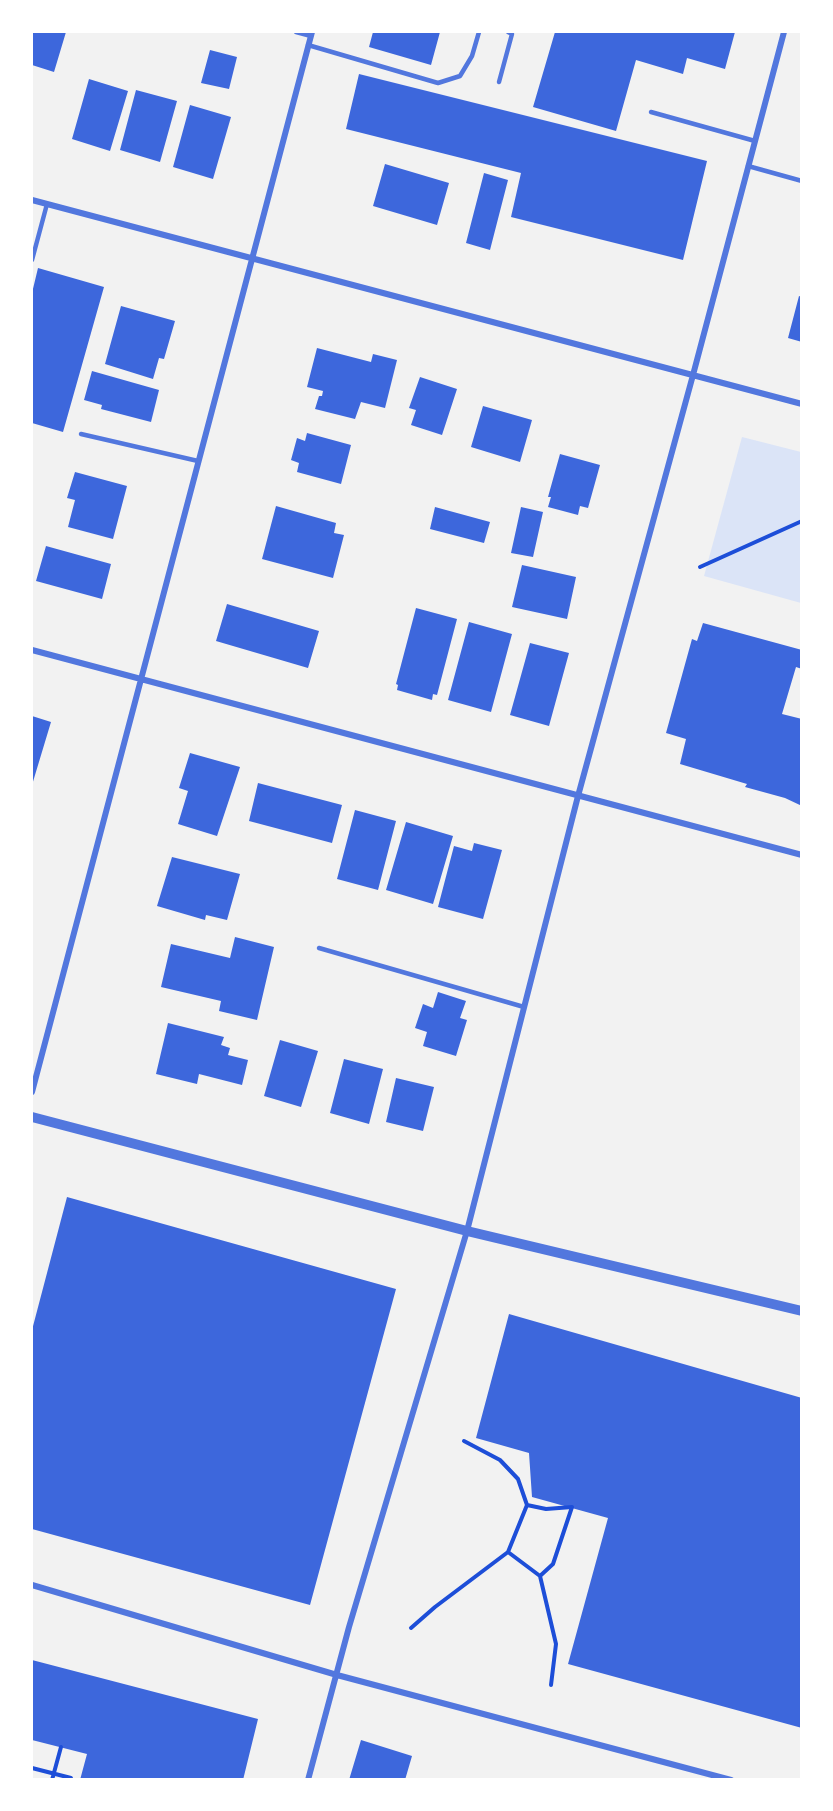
<!DOCTYPE html>
<html>
<head>
<meta charset="utf-8">
<style>
  body { margin:0 }
  #map { position:relative; width:833px; height:1811px; overflow:hidden; background:#f2f2f2; font-family:"DejaVu Sans",sans-serif }
  canvas { display:block }
  .frame { position:absolute; inset:0; border:33px solid #fff; pointer-events:none }
</style>
</head>
<body>
<div id="map">
<canvas width="833" height="1811"></canvas>
<div class="frame"></div>
</div>
<script>
const c = document.querySelector('canvas').getContext('2d');
c.lineJoin = 'round';
function fill(path, color) { c.fillStyle = color; c.fill(path, 'evenodd'); }
function strokePath(path, color, width, dash) { c.strokeStyle = color; c.lineWidth = width; c.lineCap = dash ? 'butt' : 'round'; c.setLineDash(dash || []); c.stroke(path); }
fill(new Path2D(`
  M742,437L801,452V603L704,576Z`), '#dbe4f7');
fill(new Path2D(`
  M32,32H66L54,72L32,65Z
  M373,32H440L431,65L369,47Z
  M555,32H735L725,69L687,58L683,74L636,60L616,131L533,107Z
  M210,50L237,57L229,89L201,83Z
  M359,74L707,161L683,260L511,217L521,173L346,129Z
  M89,79L128,91L110,151L72,139Z
  M136,90L177,101L160,162L120,150Z
  M190,105L231,117L213,179L173,167Z
  M385,164L449,183L437,225L373,206Z
  M484,173L508,180L490,250L466,243Z
  M38,268L104,287L63,432L32,423V293Z
  M799,296L802,297V342L788,338Z
  M121,306L175,321L164,359L159,358L153,379L105,364Z
  M317,348L371,362L373,354L397,360L385,408L361,402L355,419L315,409L319,396H322L323,391L307,387Z
  M92,371L159,390L151,422L101,409L102,405L84,400Z
  M420,377L457,389L442,435L411,425L416,410L409,408Z
  M483,406L532,420L520,462L471,447Z
  M307,433L351,445L341,484L297,472L299,463L291,460L297,438L305,441Z
  M560,454L600,465L588,508L580,506L578,515L548,507L551,497H548Z
  M75,472L127,486L113,539L68,527L75,500L67,498Z
  M276,506L336,523L334,533L344,535L333,578L262,559Z
  M435,507L490,522L484,543L430,529Z
  M521,507L543,512L533,557L511,553Z
  M46,546L111,564L102,599L36,581Z
  M522,565L576,577L567,619L512,607Z
  M227,604L319,631L308,668L216,641Z
  M416,608L457,619L437,695L433,694L432,700L397,690L398,685L396,684Z
  M469,622L512,634L491,712L448,700Z
  M703,623L802,650V669L796,667L782,714L802,719V806L785,798L745,787L747,784L680,764L686,739L666,733L692,639L697,641Z
  M530,643L569,653L549,726L510,715Z
  M32,716L51,722L32,785Z
  M190,753L240,767L217,836L178,824L188,791L179,788Z
  M258,783L342,805L332,843L249,821Z
  M355,810L396,821L378,890L337,879Z
  M406,822L453,836L433,904L386,890Z
  M474,843L502,850L483,919L438,907L454,846L472,851Z
  M172,857L240,874L227,920L206,915L205,920L157,906Z
  M235,937L274,947L257,1020L219,1011L221,1001L161,987L171,944L230,958Z
  M438,992L466,1001L460,1018L467,1020L456,1056L423,1046L427,1032L415,1028L423,1004L433,1008Z
  M168,1023L224,1037L221,1045L230,1048L228,1055L248,1060L242,1085L199,1074L197,1084L156,1074Z
  M280,1040L318,1051L301,1107L264,1096Z
  M344,1059L383,1069L369,1124L330,1113Z
  M396,1078L434,1087L423,1131L386,1122Z
  M67,1197L396,1289L310,1605L32,1529V1330Z
  M509,1314L802,1398V1728L568,1664L608,1518L532,1497L529,1453L476,1438Z
  M32,1660L258,1719L243,1780H80L87,1754L32,1740Z
  M361,1740L412,1756L405,1780H349Z`), '#3d67dc');
strokePath(new Path2D(`
  M700,567L802,521
  M464,1441L500,1460L518,1479L527,1505
  M508,1552L540,1576
  M411,1628L435,1607L508,1552L527,1505L546,1509L572,1507L553,1564L540,1576L556,1644L551,1685
  M32,1768L71,1778V1780
  M52,1780L61,1747`), '#1d4ed8', 4);
strokePath(new Path2D(`
  M296,32L311,36
  M308,45L438,83L460,76L472,56L479,32
  M499,82L512,34L508,32
  M651,112L755,141
  M748,166L802,181
  M32,260L47,204
  M81,434L198,461
  M319,948L524,1007`), '#5277de', 4.5);
strokePath(new Path2D(`
  M32,200L802,404
  M32,650L802,855
  M32,1092L312,32
  M32,1585L337,1675L731,1780
  M308,1780L349,1627L467,1231L578,796L693,375L784,32`), '#5277de', 6);
strokePath(new Path2D(`
  M32,1117L467,1231L802,1311`), '#5277de', 10);
</script>
</body>
</html>
